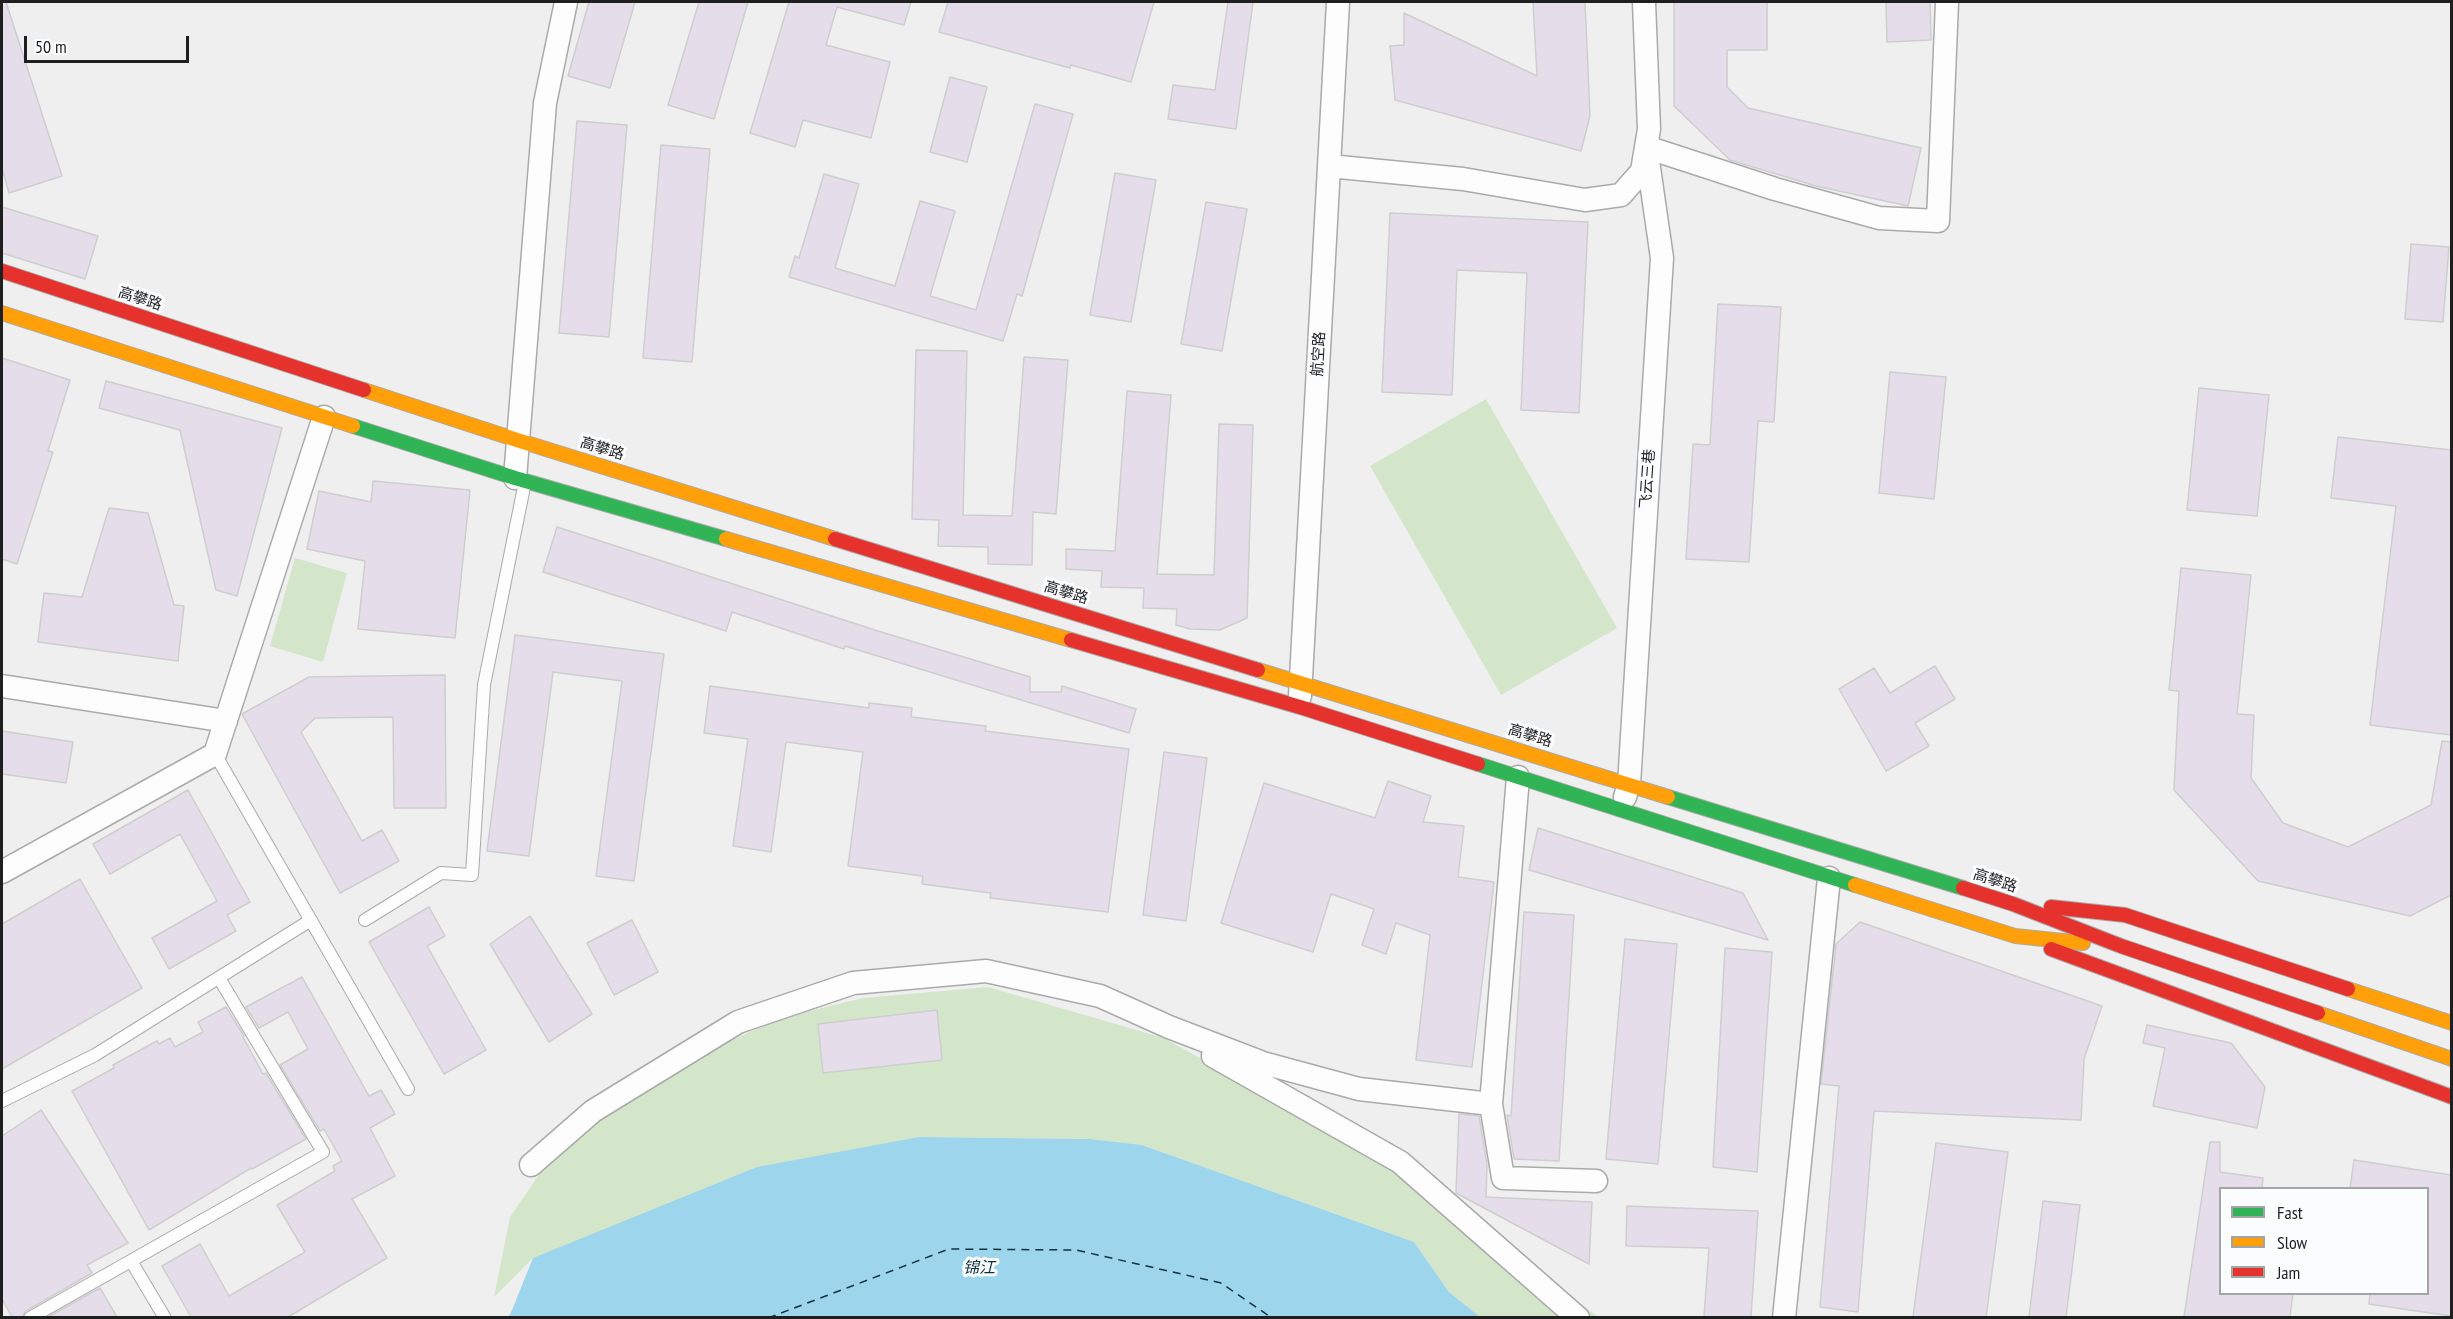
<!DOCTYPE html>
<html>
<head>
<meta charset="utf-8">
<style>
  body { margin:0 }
  #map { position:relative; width:2453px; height:1319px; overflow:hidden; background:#efeff0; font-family:"PT Sans Narrow",sans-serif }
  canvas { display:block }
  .frame { position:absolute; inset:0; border:3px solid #1f1f20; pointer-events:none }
  .legend { position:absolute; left:2219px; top:1187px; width:210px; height:108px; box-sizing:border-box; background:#fbfcfe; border:2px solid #a3a4a5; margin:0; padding:8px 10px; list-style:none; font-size:18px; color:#1f1f20 }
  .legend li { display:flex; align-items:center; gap:12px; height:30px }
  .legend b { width:30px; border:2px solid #a3a4a5 }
  .scale { position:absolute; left:24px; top:36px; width:165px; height:27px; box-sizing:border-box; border:3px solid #1f1f20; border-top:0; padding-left:8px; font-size:18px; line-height:21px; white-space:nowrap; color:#1f1f20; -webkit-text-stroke:4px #fbfcfe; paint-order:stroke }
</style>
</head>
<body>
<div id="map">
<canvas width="2453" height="1319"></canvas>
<div class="frame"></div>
<ul class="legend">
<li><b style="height:8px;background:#30b455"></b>Fast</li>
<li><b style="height:8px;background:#ff9f0a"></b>Slow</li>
<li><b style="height:8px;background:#e5322d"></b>Jam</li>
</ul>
<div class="scale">50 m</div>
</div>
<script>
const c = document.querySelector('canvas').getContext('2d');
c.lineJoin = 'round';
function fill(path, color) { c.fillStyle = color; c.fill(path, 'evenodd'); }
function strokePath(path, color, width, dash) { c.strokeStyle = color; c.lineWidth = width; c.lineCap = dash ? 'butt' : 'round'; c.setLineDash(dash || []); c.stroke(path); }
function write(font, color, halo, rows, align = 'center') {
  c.font = font + ' "PT Sans Narrow","Noto Sans SC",sans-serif'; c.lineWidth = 6; c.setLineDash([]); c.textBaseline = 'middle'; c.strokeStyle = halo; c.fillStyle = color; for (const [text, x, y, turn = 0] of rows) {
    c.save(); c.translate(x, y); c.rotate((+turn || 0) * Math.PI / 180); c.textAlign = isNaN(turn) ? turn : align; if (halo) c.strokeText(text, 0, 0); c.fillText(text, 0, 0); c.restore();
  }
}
fill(new Path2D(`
  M1486,399L1617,628L1501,695L1370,466Z
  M295,558L347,573L323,662L270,646Z
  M988,987L1164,1038L1408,1174L1598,1317H1480L1449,1292L1414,1242L1142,1145L1090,1139L919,1137L533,1258L494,1297L510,1217L564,1138L712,1049L781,1018L863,998Z`), '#d3e6ca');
fill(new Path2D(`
  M919,1137L1090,1139L1142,1145L1414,1242L1449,1292L1480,1317H506L510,1315L533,1258L757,1167Z`), '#9dd5ec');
strokePath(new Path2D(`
  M768,1318L949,1249L1076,1250L1221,1283L1272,1318`), '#0d3341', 1.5, [8, 6]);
const building = new Path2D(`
  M2,2H6L62,176L9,193L2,168Z
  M589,2H635L610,88L568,76Z
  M699,2H748L714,119L668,105Z
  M789,2H911L904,25L837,7L826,45L890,62L871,138L803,120L795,147L750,133Z
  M948,2H1154L1131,82L1071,65L1070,68L939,32Z
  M1228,2H1253L1236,129L1168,119L1173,85L1215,90Z
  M1533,2H1585L1590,116L1581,151L1395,100L1390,46L1404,45V13L1537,76Z
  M1674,2H1767V50H1727V87L1748,108L1921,148L1908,206L1816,186L1730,160L1674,106Z
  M1886,2H1930L1931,40L1887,42Z
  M950,77L987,87L967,162L930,152Z
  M1035,104L1073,114L1022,296L1017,294L1003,341L789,277L795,256L799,258L824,174L859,184L835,268L895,286L920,201L955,211L930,296L976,310Z
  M577,121L627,125L609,337L559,333Z
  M661,145L710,149L692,362L643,358Z
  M1115,173L1156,180L1131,322L1090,315Z
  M1206,202L1247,209L1222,351L1181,344Z
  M2,207L98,236L85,279L2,253Z
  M1390,213L1588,222L1579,413L1521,410L1527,273L1457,270L1452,395L1382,392Z
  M2411,244L2449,247L2443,322L2405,319Z
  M1718,304L1781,307L1774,422L1758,421L1749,562L1686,559L1693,444L1710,445Z
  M916,350L967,351L963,515L1012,516L1024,357L1068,360L1056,514L1033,512L1032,565L988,564V547L938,546L939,520L912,519Z
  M2,358L70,380L48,451L53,452L17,564L2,559Z
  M1890,372L1946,377L1934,499L1879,493Z
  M106,381L282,428L237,596L216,590L180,430L99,408Z
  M2199,388L2269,395L2257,516L2187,510Z
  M1127,391L1171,395L1157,574L1214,575L1219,424L1253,425L1247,618L1220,630L1190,629L1176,625L1177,609L1143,608L1144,588L1101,587L1102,571L1066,569V549L1115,551Z
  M2338,437L2451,450V735L2370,725L2396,506L2331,498Z
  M373,481L470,490L455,638L358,629L365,561L307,549L319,491L371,502Z
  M109,508L148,513L174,605L184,606L178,661L38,642L44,593L82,597Z
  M557,527L878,631L1030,677V692H1061L1062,686L1136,709L1129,733L845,646L844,649L732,612L726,631L543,572Z
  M2181,568L2251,575L2237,714L2254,715L2251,778L2283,823L2348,847L2431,805L2442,741L2451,742V895L2410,916L2258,881L2174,790L2179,691L2169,690Z
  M515,635L664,654L634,881L596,876L622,681L553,672L529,856L487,851Z
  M1935,666L1955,699L1915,723L1929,746L1886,771L1839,689L1874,668L1890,693Z
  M445,675L446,808H394L393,717L315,718L301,732L362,841L382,830L399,861L340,893L242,714L309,677Z
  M710,686L869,708V703L912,708L911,717L986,726L985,731L1129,749L1108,912L990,898L991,893L922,884L923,876L848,866L863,752L786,742L771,852L733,846L748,739L704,733Z
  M2,731L73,742L66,783L2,774Z
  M1164,752L1207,758L1186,921L1143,915Z
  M1388,781L1431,796L1423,822L1464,826L1458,877L1494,882L1472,1067L1416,1060L1430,935L1396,923L1386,954L1362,945L1374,909L1331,894L1313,952L1221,923L1264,783L1375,818Z
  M188,790L250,902L227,915L236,931L169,969L152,938L217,901L180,834L110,874L93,844Z
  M1538,828L1743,893L1768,940L1529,870Z
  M80,879L142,988L2,1069V924Z
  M429,907L445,936L427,946L486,1050L444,1074L369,942Z
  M1524,912L1574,915L1559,1161L1514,1159L1507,1115L1511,1116Z
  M530,916L592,1014L549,1042L490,944Z
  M632,920L658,972L614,995L587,943Z
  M1860,922L2102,1006L2084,1059L2081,1120L1874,1111L1858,1312L1820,1307L1839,1086L1821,1084L1836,944Z
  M1625,939L1677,944L1658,1164L1606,1159Z
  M1725,948L1772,952L1757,1172L1713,1167Z
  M302,977L369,1096L381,1090L395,1114L370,1128L395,1176L352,1199L387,1258L288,1317H191L162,1266L200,1244L229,1296L305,1252L277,1205L335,1171L333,1166L342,1161L324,1129L320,1131L280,1065L308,1049L288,1012L259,1028L246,1007Z
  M226,1007L244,1036L243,1037L263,1074L266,1073L306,1139L252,1169L251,1168L149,1230L72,1091L114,1068L113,1065L157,1041L159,1044L170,1038L175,1047L203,1032L198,1022Z
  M937,1010L942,1060L823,1073L818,1024Z
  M2147,1025L2231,1043L2265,1087L2257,1128L2153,1106L2165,1048L2143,1043Z
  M41,1110L128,1243L87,1265L92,1273L26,1311L22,1317H12L2,1299V1136Z
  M1459,1114L1479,1116L1487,1165L1486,1197L1592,1202L1589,1264L1456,1193Z
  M2210,1142H2220V1172L2263,1178L2262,1188H2220V1293H2293L2290,1317H2184Z
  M1936,1143L2008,1152L1986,1317H1913Z
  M2354,1160L2451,1175V1316L2369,1304L2370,1293H2427V1188H2350Z
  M2043,1201L2080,1205L2066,1317H2029Z
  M1627,1206L1758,1211L1751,1317H1704L1709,1248L1626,1246Z
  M100,1288L117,1317H48Z`);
fill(building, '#e5deea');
strokePath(building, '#cecece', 1.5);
const lane = new Path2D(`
  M215,754L408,1089
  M365,920L441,873L472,875L484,685L525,482
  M2,1101L95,1055L311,920
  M131,1261L165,1318
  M30,1318L323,1152L219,978`);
const street = new Path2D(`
  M1329,166L1463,179L1585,200L1621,195L1642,171L1649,129L1644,2
  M515,478L545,103L566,2
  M2,686L226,721
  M1300,696L1338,2
  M1518,777L1491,1104L1503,1178L1596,1181
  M1625,797L1629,784L1662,258L1646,147L1775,189L1879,218L1938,221L1947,2
  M2,872L215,754L324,417
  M1213,1056L1400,1162L1578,1318
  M531,1165L593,1111L738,1022L853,983L986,971L1100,996L1169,1027L1263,1063L1359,1089L1491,1104
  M1784,1318L1829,878`);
const fast = new Path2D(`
  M353,426L515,478L726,539
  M1478,764L1855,885
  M1668,797L1963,888`);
const slow = new Path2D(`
  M2,313L353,426
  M364,390L517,440L835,539
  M726,539L1071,640
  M1258,670L1668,797
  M1855,885L2015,936L2083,943
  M2348,989L2452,1023
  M2318,1013L2452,1059`);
const jam = new Path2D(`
  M2,271L364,390
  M835,539L1258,670
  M1071,640L1300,707L1478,764
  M1963,888L2013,904L2121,946L2318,1013
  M2051,907L2125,915L2348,989
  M2051,949L2452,1097`);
strokePath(lane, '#aaaaab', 14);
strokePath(street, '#aaaaab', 25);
strokePath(fast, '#aaaaab', 16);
strokePath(slow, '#aaaaab', 16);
strokePath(jam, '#aaaaab', 16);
strokePath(lane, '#fdfdfd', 12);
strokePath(street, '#fdfdfd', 22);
strokePath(fast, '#30b455', 14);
strokePath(slow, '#ff9f0a', 14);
strokePath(jam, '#e5322d', 14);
write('15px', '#1f1f20', '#fbfcfe', [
  ["高攀路",140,299,18],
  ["航空路",1319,354,-87],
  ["高攀路",602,449,17],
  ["飞云三巷",1648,479,-86],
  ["高攀路",1066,593,17],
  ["高攀路",1530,736,17],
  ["高攀路",1995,881,18]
]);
write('italic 16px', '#0d3341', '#fbfcfe', [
  ["锦江",979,1268]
]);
</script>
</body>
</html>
